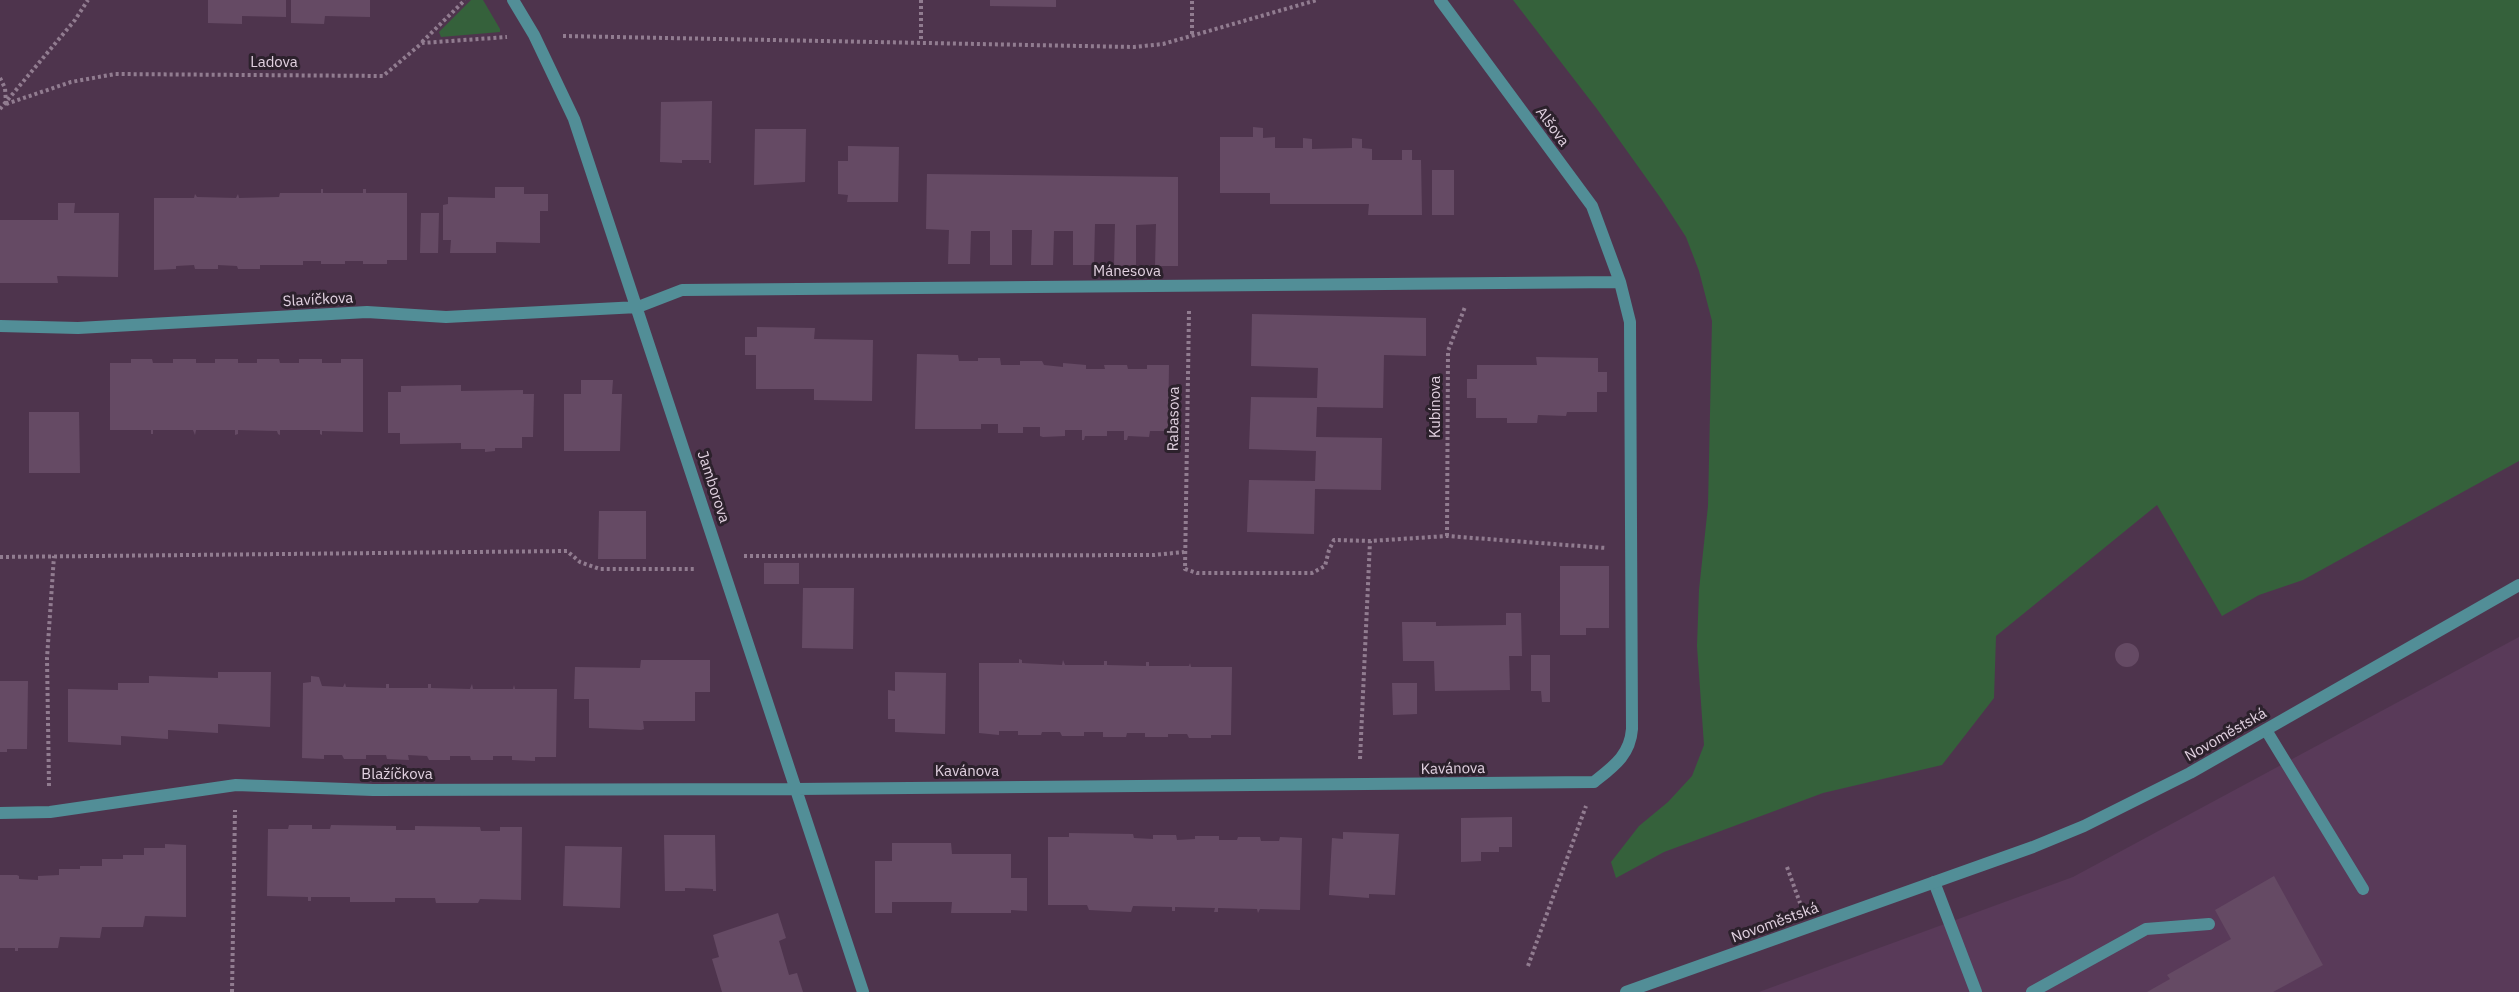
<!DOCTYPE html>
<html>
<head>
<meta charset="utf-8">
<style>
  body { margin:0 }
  canvas { display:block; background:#4e344d }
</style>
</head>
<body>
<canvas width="2519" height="992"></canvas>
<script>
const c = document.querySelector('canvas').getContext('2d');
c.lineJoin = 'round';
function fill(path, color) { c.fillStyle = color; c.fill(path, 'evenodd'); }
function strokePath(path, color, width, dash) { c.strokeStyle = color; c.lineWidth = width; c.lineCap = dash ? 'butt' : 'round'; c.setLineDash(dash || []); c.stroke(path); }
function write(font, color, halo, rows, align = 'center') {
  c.font = font + ' "IBM Plex Sans",sans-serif'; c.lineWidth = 6; c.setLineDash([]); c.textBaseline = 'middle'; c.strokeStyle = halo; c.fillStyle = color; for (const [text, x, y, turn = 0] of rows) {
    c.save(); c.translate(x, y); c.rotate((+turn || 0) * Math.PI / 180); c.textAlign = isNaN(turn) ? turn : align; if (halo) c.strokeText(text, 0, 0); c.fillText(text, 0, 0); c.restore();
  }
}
fill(new Path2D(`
  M2519,637V992H1759L2073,877Z`), '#593a59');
fill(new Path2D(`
  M471,0H483L500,29V32L441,37L439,32Z
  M1513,0H2519V461L2303,580L2259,595L2222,616L2157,505L1996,636L1994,698L1942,765L1823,793L1664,852L1616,878L1611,862L1639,826L1668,802L1692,776L1704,745L1697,646L1699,590L1708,506L1712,321L1699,271L1686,237L1662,200L1597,109Z`), '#35613b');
fill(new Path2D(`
  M208,0H286V17L242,16V24L208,23Z
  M291,0H370V17L325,16L324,24L291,23Z
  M990,0H1056V7L990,6Z
  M712,101L711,163H709V160H682V163L660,162L661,102Z
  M1253,127L1263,128V138L1275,137V148H1303V138L1312,139V149L1352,148V138L1362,139V148L1372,149V160H1402V150H1412V160H1421L1422,215H1368L1369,204H1270V193H1220V137H1253Z
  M755,129H806L805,182L754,185Z
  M848,146L899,147L898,202H847L848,195L838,194V161H848Z
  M1432,170H1454V215H1432Z
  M927,174L1178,177V266H1155L1156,224L1136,225V265L1114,266L1115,224H1095L1094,265H1073V231H1054L1053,265H1031L1032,230H1012V265H990V231H971L970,264H948L949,230L926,229Z
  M495,187H524V194H548V211H540V243L496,242V253H450L451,240H443V205L448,204V197L495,198Z
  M321,189H323V193H363V189H366V193H407V260H387V264H363V261H345V264H321V261H303V265H260V269H238L237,266L218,265V269H195L194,265L176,266V269L154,270V198H194L195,194L197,197L236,198L238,194L239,198L279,197L280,193H321Z
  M58,203H75L74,213H119L118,277L57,276L58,283H0V220H58Z
  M421,213H439L438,253H420Z
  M1252,314L1426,318V356L1384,355L1383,408L1317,407L1316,437L1382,438L1381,490L1315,489L1314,534L1247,532L1249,480L1315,481L1316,451L1249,449L1251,397L1317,398L1318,368L1251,366Z
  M757,327L815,328L814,339L873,340L872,401L814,400V389H756V355H745V337H757Z
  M917,354L958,355L959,361H978V358H1000L1001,365H1020V361H1042L1044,365L1063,367V363L1086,365V369H1105L1104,365H1127L1128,369H1147V365H1169L1168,431H1150L1149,437L1128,436L1127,440H1124V431H1107V436H1085L1084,440H1082V430H1065V436L1043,437L1040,436V427H1023V433H998V424H981V429H915Z
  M1536,357L1598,358V372H1607V392H1597V412H1567L1566,416L1538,415L1537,423H1507V418H1476V398H1467V379H1477V365H1537Z
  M131,359H152L153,363H173V359H196V363H215V359H238V363H257V359H279L280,363H299V359H322V363H341V359H363V432L322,431V435L320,434V430H280V435L278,434L277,431L238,430V434L235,435V430H196L195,435L193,430H153V434H151V430H110V363H131Z
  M581,380H613L612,394H622L620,451H564V394H581Z
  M461,385V391L523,390V394H534L533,437H522V448H495V451L485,452V449H461V443L400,444V433H388V392H401V386Z
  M29,412H79L80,473H29Z
  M599,511H646V559H598Z
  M764,563H799V584H764Z
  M1560,566H1609V628H1586V635H1560Z
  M803,588H854L853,649L802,648Z
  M1506,613H1521L1522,656H1509L1510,690L1435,691L1434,661H1403L1402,622H1436V626L1506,625Z
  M2115 655a12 12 0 1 1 24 0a12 12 0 1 1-24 0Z
  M1531,655H1550V702H1542L1541,691H1531Z
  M1019,659L1022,660V663L1062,665L1063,660L1065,665H1104V661H1107V665L1146,666V662H1149V666H1189L1190,663L1191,667H1232L1231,735H1211V738H1189L1187,734H1168V737H1145V733H1127L1126,737H1103V732H1084V736H1062L1060,732H1042L1041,735H1018V731H999V735L979,733V663H1019Z
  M641,660H710V692H695V721H643L644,729L641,730L589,728V699H574L575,667L640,668Z
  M218,672H271L270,727L218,724V733L168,730V739L121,736V745L68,742V689L118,690V683H149V676L218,678Z
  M895,672L946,673L945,734L895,732V719H888V690L895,691Z
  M311,676L319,677L322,686L343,687L345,683L346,687L386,688V684H389V688H428V684H431V688L470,689L472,684L473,689H513L514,685L515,689H557L556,757H535V761L512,760V756H493V760H471L470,756H450V760H429L427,756L408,755L409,760L387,759L386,755H366V759H344L342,755H324V759L302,758L303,683L311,682Z
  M0,681H28L27,749H7V752H0Z
  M1392,683H1417V714L1393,715Z
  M1512,817V847H1499V852H1481V861L1461,862V818Z
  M289,825H312V829H330L331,825L396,826V830H415V826L480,827L481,831H500V827H522L521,900L480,899L478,903H436L435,898H395V902H350V897H311V901H308V897L267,896L268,829H288Z
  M1343,832L1399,834L1395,895L1369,894V898L1329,895L1332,838L1343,839Z
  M1069,833L1133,834L1134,838L1153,839V835H1176L1177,840L1195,839V836H1219V840H1237L1238,837H1260L1261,841H1279L1280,837L1302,838L1300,910L1260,909L1258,913L1257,909L1218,908V912H1214L1215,908L1175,907V911H1172V907L1133,906L1131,912L1089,910L1087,905H1048V837H1069Z
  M664,835H715L716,891H713V889L685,888V891H665Z
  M892,843H951L952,854H1011V878H1027V911L1011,910V913H951L952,902H892V913H875V861H892Z
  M165,844L186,845V917L145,916L143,927H102L100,938L60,937L58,948H18V951H15V948H0V875H17L19,876V879L38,880V876L59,875V869H80V866H102V859H123V855H144V848H165Z
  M565,846L622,847L620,908L563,906Z
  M2274,876L2323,965L2273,992H2147L2170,979L2167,975L2231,939L2215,910Z
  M778,913L786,938L779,941L789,975L797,973L803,992H722L712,959L719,957L713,935Z`), '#654a64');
strokePath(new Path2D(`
  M921,0V42
  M1192,34V0
  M563,36L1134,47L1163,44L1317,0
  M422,42L465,0
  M0,78L5,88L6,103
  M6,104L71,82L115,74L383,76L422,43L507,37
  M0,109L75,20L88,0
  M1189,311L1185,569L1197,573H1312L1325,566L1329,550L1334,540L1370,541L1447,536L1606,548
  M1447,536L1448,351L1465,307
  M744,556L1154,555L1184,552
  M0,557L567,551L580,562L600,569H696
  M1360,759L1370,541
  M49,786L47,658L54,556
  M1787,867L1800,903
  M1528,966L1586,806
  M232,992L235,810`), '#917c90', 4, [3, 3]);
strokePath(new Path2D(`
  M2266,730L2363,889
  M2032,992L2146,929L2209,924`), '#528e97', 12);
strokePath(new Path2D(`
  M513,0L534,35L574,119L863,992
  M0,326L78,328L367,312L446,317L638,307L682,290L1620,282
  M0,813L50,812L236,785L373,790L796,789L1594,782C1614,766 1630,755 1632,729L1630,322L1620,282L1592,206L1440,0
  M1934,882L1976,992`), '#528e97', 12);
strokePath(new Path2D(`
  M1626,992L2033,847L2084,826L2190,773L2519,585`), '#528e97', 12);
write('15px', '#e1d1e0', '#2c212c', [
  ["Ladova",274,63],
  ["Alšova",1552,127,53],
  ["Mánesova",1127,272],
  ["Slavíčkova",318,300,-3],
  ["Kubínova",1436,407,-90],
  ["Rabasova",1174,419,-89],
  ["Jamborova",713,487,72],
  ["Novoměstská",2226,735,-30],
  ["Kavánova",1453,769,-1],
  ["Kavánova",967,772],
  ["Blažíčkova",397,775],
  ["Novoměstská",1775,923,-20]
]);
</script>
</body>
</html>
